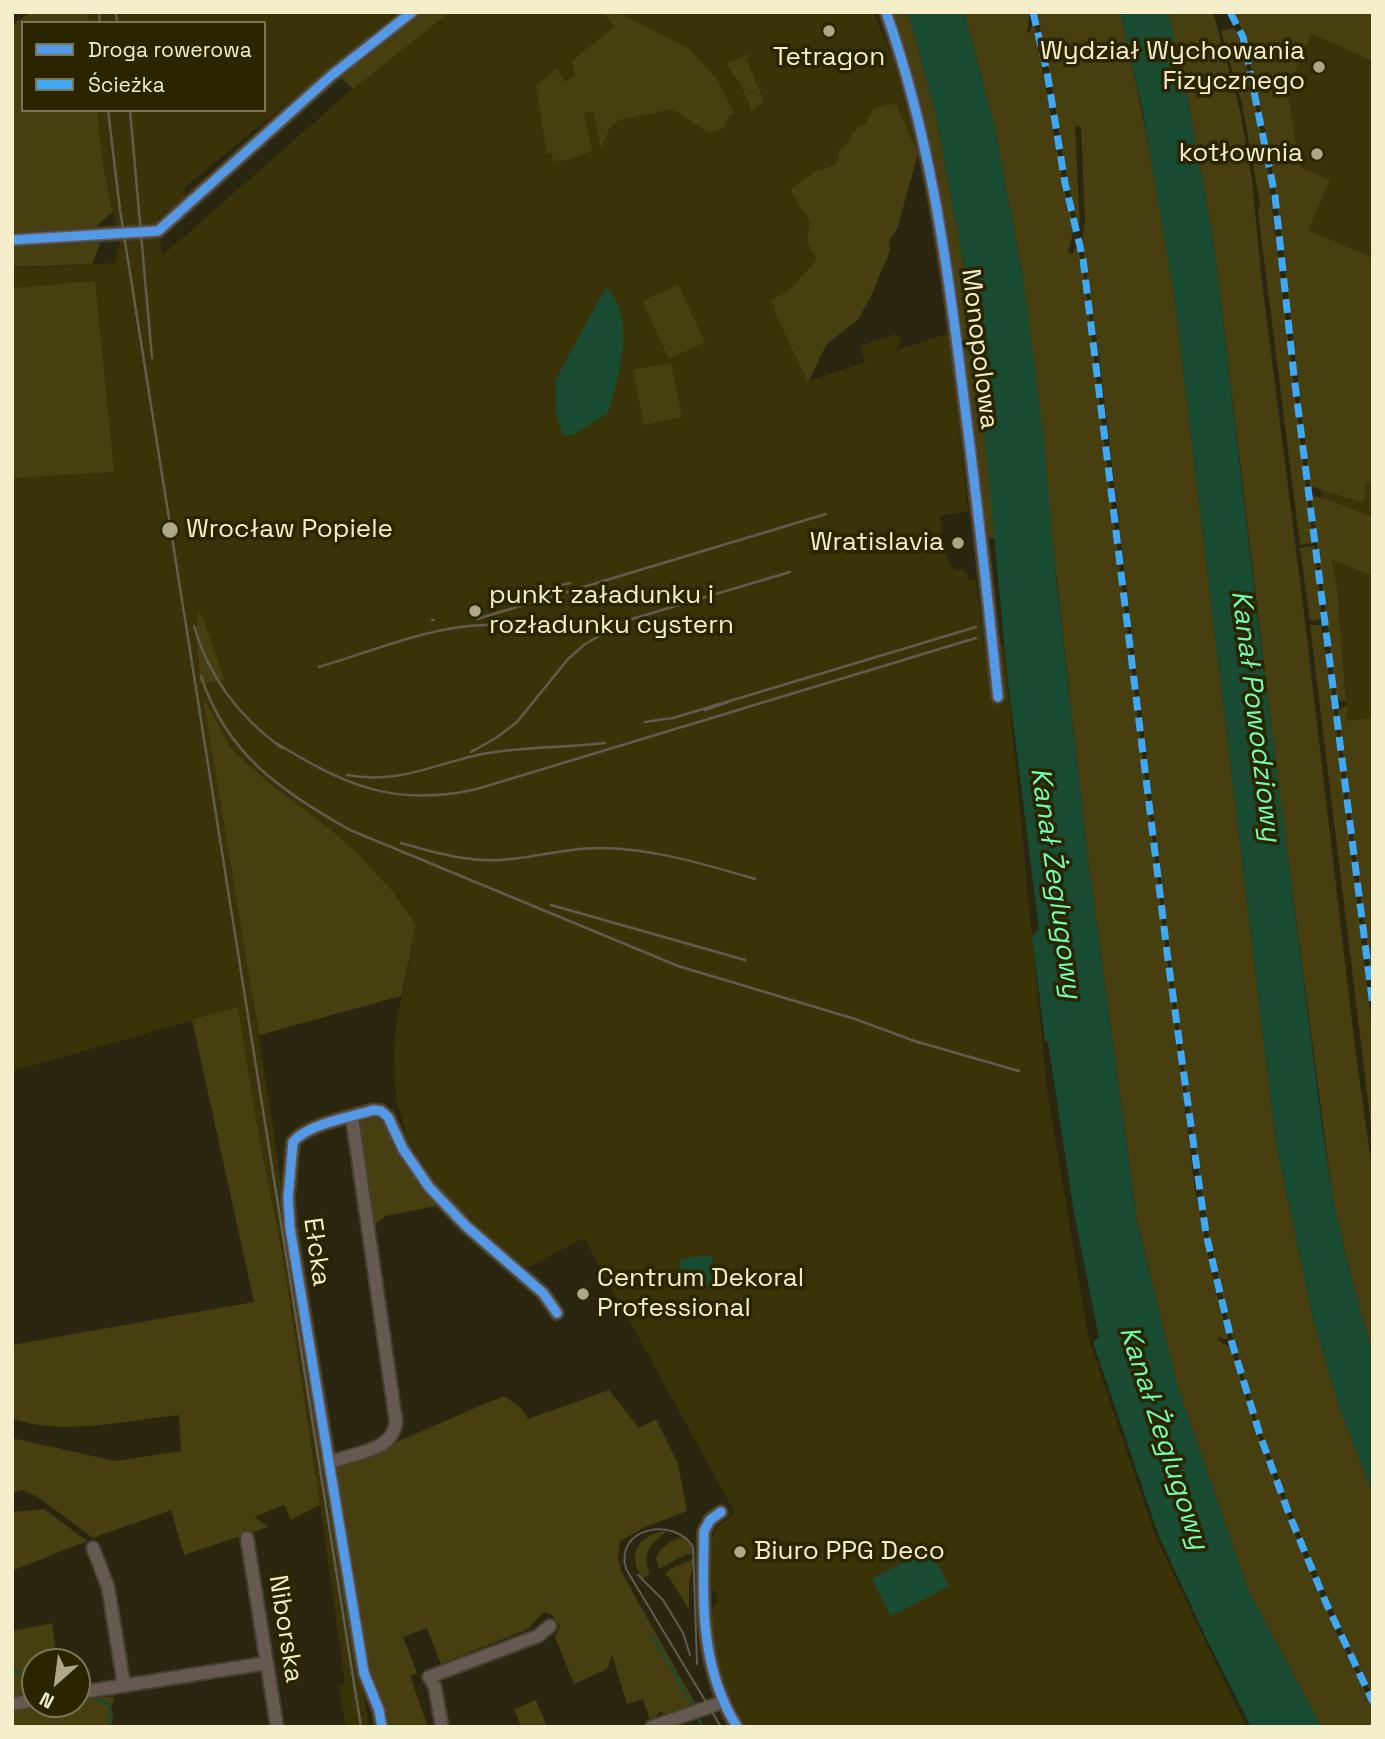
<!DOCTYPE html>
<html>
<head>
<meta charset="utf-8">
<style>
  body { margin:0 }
  #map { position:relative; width:1385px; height:1739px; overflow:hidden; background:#2a2610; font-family:"Space Grotesk",sans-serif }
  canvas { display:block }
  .frame { position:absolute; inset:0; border:14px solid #f4eeca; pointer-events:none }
  .legend { position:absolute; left:21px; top:21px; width:245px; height:91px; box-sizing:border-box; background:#2b2400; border:2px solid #7b7551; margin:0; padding:9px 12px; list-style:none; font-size:21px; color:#f4eeca }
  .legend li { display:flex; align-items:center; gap:14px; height:35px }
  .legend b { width:35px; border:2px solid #7b7551 }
  .north { position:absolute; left:21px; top:1648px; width:70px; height:70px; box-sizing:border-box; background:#2b2400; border:2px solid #7b7551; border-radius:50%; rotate:208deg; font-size:19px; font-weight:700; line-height:28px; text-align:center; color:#f4eeca }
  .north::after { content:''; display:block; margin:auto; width:24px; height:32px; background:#ada889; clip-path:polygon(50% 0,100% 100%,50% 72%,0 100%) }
</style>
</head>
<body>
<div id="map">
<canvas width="1385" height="1739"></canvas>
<div class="frame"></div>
<ul class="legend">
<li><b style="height:9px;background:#5399e6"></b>Droga rowerowa</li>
<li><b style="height:9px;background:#3fa9f5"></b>Ścieżka</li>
</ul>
<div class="north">N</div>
</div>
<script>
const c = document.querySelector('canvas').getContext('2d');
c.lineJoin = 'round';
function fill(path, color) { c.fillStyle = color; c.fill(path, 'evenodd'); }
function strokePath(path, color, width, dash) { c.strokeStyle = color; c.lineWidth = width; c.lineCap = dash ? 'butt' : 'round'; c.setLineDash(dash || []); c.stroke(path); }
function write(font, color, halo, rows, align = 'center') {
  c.font = font + ' "Space Grotesk",sans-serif'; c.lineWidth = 7; c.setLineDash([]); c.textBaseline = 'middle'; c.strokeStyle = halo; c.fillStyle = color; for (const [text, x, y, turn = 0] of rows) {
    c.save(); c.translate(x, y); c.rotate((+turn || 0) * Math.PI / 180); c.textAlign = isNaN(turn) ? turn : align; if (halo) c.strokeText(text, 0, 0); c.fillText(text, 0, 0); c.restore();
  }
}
fill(new Path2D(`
  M88,12H398L185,187L184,199L158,219L162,256L358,84L450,12H873L893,59L918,154L897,229L889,241L890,251L870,298L858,319L826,345L809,381L865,362L860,346L895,334L901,338L896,351L949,333L968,512L940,515L944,548L950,565L957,570L962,569L969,575V580H976L984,648L1004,646L1047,1090L1088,1336L1155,1535L1246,1727H746L723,1682L716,1656L712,1619V1609L718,1600L716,1593L712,1589L711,1541L717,1527L735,1513L584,1238L527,1268L488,1235L439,1187L408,1140L396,1099L394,1055L396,1026L416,925L253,1002L274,1132L283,1203L369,1727H346L339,1687L345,1684L320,1505L283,1256L258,1132L238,1008L12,1071V268L115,263L120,242L103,164L97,110H264V23H89Z
  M1371,12L1373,13V929L1349,738L1337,587L1320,488L1280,149L1254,35L1271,29Z`), '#3a3308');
fill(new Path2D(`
  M31,12H88L89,23H23V110H97L103,164L113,213L107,216L92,231L12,235V25Z
  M419,12H450L353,89L341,78L347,69Z
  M603,12H618L689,49L717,79L734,113L729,115L724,128L709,133L672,109L619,120L609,129L601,149L593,112L584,113L592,151L568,160L553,161L552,153L547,154L536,86L556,69L565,82L575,76L572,61L614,27Z
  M892,12H908L936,116L974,321L995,538L985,537L965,365Z
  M964,12H1030L1027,32L1030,33L1032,26L1035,27L1062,179L1074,228L1068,253L1073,254L1074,249L1077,247L1083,267L1195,1190L1213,1278L1228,1338L1227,1340L1219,1337L1218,1340L1231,1348L1255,1427L1299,1544L1336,1632L1373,1707V1727H1322L1248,1590L1176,1381L1137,1220L1088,859L1023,277L994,124Z
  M1036,12H1120C1142,106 1159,199 1174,293L1276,1143L1313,1318L1340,1409L1373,1494V1696L1360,1672L1303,1542L1256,1419L1230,1329L1209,1237L1186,1089L1099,356L1082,243L1085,221L1081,127L1075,126L1080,224H1078C1059,154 1055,82 1036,12Z
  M1168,12H1213L1240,110L1252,180L1261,273L1305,621L1355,1047L1373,1176V1354L1352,1281L1333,1200L1277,773L1214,244L1187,95Z
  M1231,12L1373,13V61L1312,34L1287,89L1300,167L1330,180L1308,230L1373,258V480L1366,485L1364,503L1310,486L1279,217L1268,143L1244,37L1238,20Z
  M1235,28L1242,45L1265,149L1313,543L1300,545L1258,211L1260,203L1242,104L1221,31Z
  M748,54L750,57L746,59L764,101L752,111L740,83L727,66L728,63Z
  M888,104L896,105L918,154L897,229L889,241L890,251L870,298L858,319L826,345L808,382L775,313V306L770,301L791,289L817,259L807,242L810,222L790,189L816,171L836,165L839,157V149L846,146C851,136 854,127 865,124L874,108Z
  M101,241L92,264L12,267V246Z
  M95,281L114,472L12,478V288Z
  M678,285L705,342L669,359L642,301Z
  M671,363L682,417L644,425L633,370Z
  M1311,496L1321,497L1373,517V576L1332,560L1337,587L1346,702L1340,701L1336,694Z
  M1314,546L1321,605L1320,619L1310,621L1300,548Z
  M199,611L203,618L224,680L200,683L196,621Z
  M1310,625H1321L1333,701L1373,1036V1142Z
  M203,697L231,749L269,783L327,827L356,852L392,891L416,925L401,996L259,1035Z
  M1347,705L1348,721L1373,718V993L1338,714V710Z
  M238,1007L258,1132L283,1256L320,1505L291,1520L284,1505L255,1517L268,1527L184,1555L171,1510L93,1538L38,1497L22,1490L12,1494V1438L115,1461L181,1451L179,1415C129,1420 59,1437 12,1418V1345L254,1302L192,1020Z
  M364,1115L381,1116L441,1205L386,1216L373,1226L356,1121Z
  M609,1390L639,1428L656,1419L678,1464L687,1511L643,1528L620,1541L618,1559L622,1573L696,1705L665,1715L661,1711L650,1721L643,1699L627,1704L612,1655L607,1669L574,1684L555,1637L560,1626L552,1615L544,1612L528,1629L441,1664L427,1628L403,1637L417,1673L410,1676L428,1727H386L366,1662L345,1537L336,1466C393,1445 448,1419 504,1396L521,1408L528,1419Z
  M44,1509L87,1541L12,1571V1512Z
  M668,1531C651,1543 640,1554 650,1574L642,1578C626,1553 639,1533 668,1531Z
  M684,1537L692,1547L693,1554H687L659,1569L656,1558C660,1547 672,1539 684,1537Z
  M694,1559L689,1583V1610L669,1577L665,1575L668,1570Z
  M52,1623L56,1653L41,1654V1662H35V1697L12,1701V1631Z
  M100,1692L103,1697H115L111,1708L113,1713L111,1727H12V1706L77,1704V1696Z
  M536,1700L547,1727H521L514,1709Z`), '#473f0f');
fill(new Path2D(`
  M908,12H964L994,124L1023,277L1042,423L1056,577L1088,859L1137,1221L1176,1381L1248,1590L1322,1727H1251L1206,1638L1158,1534L1093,1342L1099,1337L1073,1207L1048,1042L1045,1041L1032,936L1039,929L1007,673L974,321L936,116Z
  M1120,12H1168L1187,95L1214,244L1256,604L1322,1126L1333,1200L1352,1281L1373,1354V1494L1340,1409L1313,1318L1276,1143L1174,293L1142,108Z
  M606,287C636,317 620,375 608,413L573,435H563L556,412V379Z
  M711,1255L713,1268L710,1271H713L715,1286L684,1290L682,1275L685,1274L681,1273L680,1259L694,1257L696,1260V1257Z
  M930,1548L949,1586L891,1616L872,1579Z`), '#194b32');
strokePath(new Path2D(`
  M652,1634L693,1706
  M12,1670L35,1679
  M88,1696L109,1704L111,1715L109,1727
  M697,1716L703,1727`), '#194b32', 2.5);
const minor = new Path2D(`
  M886,12C928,130 946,253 961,376C975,483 987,590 998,697
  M12,240L158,231L332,75L412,12
  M329,1463C353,1452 392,1453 396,1422L352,1117
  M721,1512L710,1520L704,1531C703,1601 699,1665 737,1727
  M247,1538L277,1727
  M93,1548L108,1587L124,1685
  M77,1693L267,1663
  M12,1704L35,1700
  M382,1727L379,1710L364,1673L290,1228L288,1198L293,1142C307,1124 352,1117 373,1110L381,1111L388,1117L403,1149L429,1187L466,1226L543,1293L557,1313
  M442,1727L435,1687L429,1677L538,1636L550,1626
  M652,1727L723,1702`);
strokePath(minor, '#45402d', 16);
strokePath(minor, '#655952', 12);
strokePath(new Path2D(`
  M638,1575L663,1600L683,1633L690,1655
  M697,1664L693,1547C675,1516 614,1527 626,1569L721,1727`), '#625c50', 2);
strokePath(new Path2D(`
  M99,12L100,23
  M116,12L117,23
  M108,110L120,210L361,1727
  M130,110L152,358
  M515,595L570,583
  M477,619L826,514
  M432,620H434
  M194,626C209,678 239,717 282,748
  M319,667C373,651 430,626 486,625C521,624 553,637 588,632L790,572
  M201,676C226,754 282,792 350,830L678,966L855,1019L920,1043
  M705,710L728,702
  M645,722L673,718L976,627
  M276,743C345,785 394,808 477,789L976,638
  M471,752L496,738L517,722L568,659L585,644L605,633
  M347,775C401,785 437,762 488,753C527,746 566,748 605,743
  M401,843C433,852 466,862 501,860C535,858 568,847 602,848C655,849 704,864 755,879
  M551,905L745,960
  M911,1040L1019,1071`), '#625c50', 2.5);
strokePath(new Path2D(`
  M1033,12L1047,72L1065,183L1083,259L1168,960L1206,1234L1232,1343L1260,1435L1289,1514L1327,1605L1373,1702
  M1230,12L1243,37L1275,196L1294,376L1373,1007`), '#3fa9f5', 7, [14, 7]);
strokePath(new Path2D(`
  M886,12C928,130 946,253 961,376C975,483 987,590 998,697
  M12,240L158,231L332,75L412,12
  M721,1512L710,1520L704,1531C703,1601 699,1665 737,1727
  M382,1727L379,1710L364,1673L290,1228L288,1198L293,1142C307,1124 352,1117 373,1110L381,1111L388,1117L403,1149L429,1187L466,1226L543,1293L557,1313`), '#5399e6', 9);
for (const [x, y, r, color] of [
  [829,31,7,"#ada889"],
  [1319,67,7,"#ada889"],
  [1317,154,7,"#ada889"],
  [170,530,9,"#ada889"],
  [958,543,7,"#ada889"],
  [475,611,7,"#ada889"],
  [583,1294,7,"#ada889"],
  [740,1552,7,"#ada889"]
]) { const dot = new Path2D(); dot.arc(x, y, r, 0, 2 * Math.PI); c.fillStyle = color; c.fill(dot); strokePath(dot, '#2b2400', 2.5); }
write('26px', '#f4eeca', '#2b2400', [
  ["Wydział Wychowania",1305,52,"right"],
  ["Fizycznego",1305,82,"right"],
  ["Tetragon",829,58,"center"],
  ["kotłownia",1303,154,"right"],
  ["Wrocław Popiele",186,530],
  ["Wratislavia",944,543,"right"],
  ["punkt załadunku i",489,596],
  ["rozładunku cystern",489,626],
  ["Centrum Dekoral",597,1279],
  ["Professional",597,1309],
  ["Biuro PPG Deco",754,1552]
], 'left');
write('26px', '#f4eeca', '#2b2400', [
  ["Monopolowa",979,349,83],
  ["Ełcka",316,1252,82],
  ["Niborska",285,1629,81]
]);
write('italic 28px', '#73fbb8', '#2b2400', [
  ["Kanał Powodziowy",1255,716,83],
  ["Kanał Żeglugowy",1055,883,82],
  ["Kanał Żeglugowy",1163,1438,72]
]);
</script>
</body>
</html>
